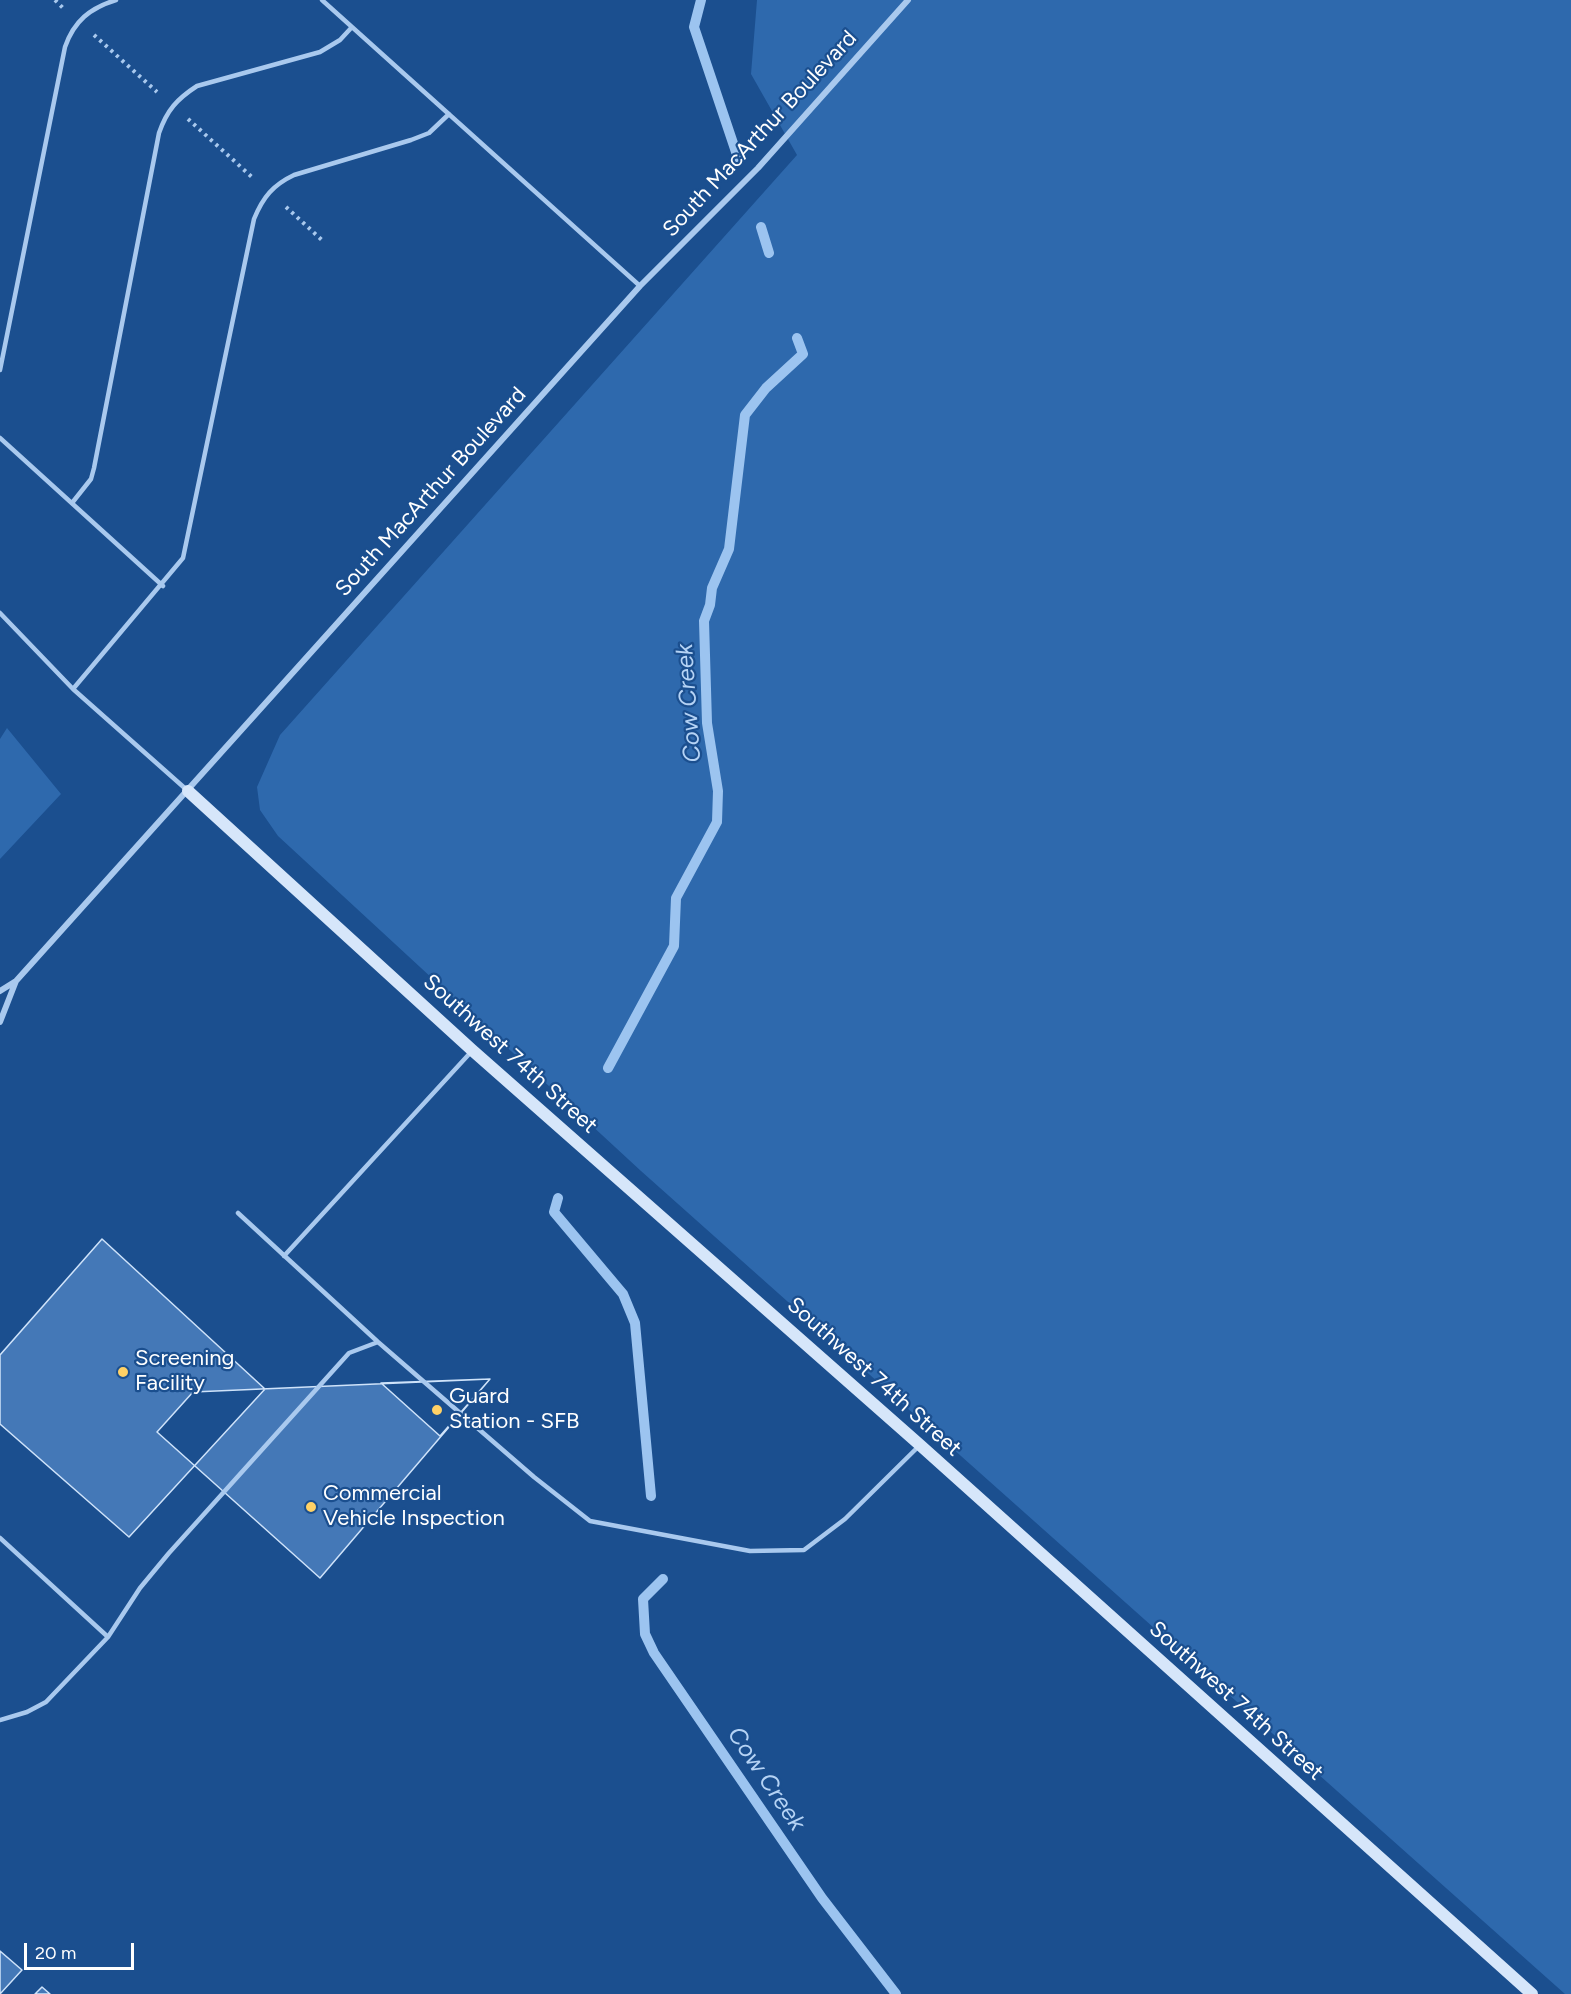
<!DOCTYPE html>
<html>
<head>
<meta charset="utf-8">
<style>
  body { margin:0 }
  #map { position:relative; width:1571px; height:1994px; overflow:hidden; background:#1b4f8f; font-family:Figtree,sans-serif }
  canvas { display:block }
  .scale { position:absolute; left:24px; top:1943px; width:110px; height:27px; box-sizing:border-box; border:3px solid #fff; border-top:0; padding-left:8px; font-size:18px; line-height:21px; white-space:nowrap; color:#fff; -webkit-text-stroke:4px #1b4f8f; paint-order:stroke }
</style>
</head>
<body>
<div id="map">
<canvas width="1571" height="1994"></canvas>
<div class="scale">20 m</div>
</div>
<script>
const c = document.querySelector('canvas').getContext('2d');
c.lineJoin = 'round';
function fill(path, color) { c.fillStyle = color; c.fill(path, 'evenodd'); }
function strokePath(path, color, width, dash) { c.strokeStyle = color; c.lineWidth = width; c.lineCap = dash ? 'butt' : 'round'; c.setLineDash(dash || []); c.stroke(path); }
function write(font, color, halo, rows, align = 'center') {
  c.font = font + ' Figtree,sans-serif'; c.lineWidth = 4.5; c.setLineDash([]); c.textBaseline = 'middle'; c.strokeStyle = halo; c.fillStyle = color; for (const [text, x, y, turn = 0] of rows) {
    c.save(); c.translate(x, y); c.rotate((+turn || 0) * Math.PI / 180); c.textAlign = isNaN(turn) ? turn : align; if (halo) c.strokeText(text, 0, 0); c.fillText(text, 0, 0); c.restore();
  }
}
fill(new Path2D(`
  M757,0H1571V1994H1565L641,1171L278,836L260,810L257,787L280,735L797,155L751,74Z
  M7,728L61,794L0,859V739Z`), '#2e69ad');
strokePath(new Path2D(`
  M701,0L694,27L738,158
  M761,227L769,253
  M608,1068L674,946L676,898L717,822L718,791L707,723L704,621L710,605L712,588L729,549L745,415L766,388L803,354L797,338
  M558,1198L554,1212L623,1294L635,1323L651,1496
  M663,1579L643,1599L645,1634L654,1653L822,1898L896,1994`), '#9cc4f0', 10);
const building = new Path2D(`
  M102,1239L265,1389L129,1537L0,1424V1355Z
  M490,1379L320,1578L157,1432L193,1392Z
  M490,1379L440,1436L381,1383Z
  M0,1951L22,1970L0,1994Z
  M42,1987L50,1994H35Z`);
fill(building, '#4478b7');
strokePath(building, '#cfe3fa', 1.5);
strokePath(new Path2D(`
  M55,0L63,8
  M94,35L157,92
  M188,119L253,178
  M286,207L323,241`), '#a9c9ee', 4, [3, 4.5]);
strokePath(new Path2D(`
  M322,0L640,286
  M0,370L65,47C74,21 90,8 116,0
  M0,438L163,586
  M72,503L91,479L94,468L159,133C167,110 177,99 197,86L320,52L340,40L352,27
  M0,613L73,689L188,791
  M73,689L183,558L254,219C263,197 273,185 294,175L411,140L429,133L449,114
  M238,1213L378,1342L534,1477L590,1521L750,1551L804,1550L845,1519L920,1445
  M284,1256L471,1052
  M0,1538L108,1637
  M0,1720L27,1712L46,1702L108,1637L140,1588L169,1553L349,1353L378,1342`), '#a9c9ee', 4.5);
strokePath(new Path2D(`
  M0,991L16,981
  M0,1022L16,981L640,286L758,168L908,0`), '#a9c9ee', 6);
strokePath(new Path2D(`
  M188,791L472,1050L920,1445L1532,1994`), '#d6e6fa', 12);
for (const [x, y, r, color] of [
  [123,1372,6,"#ffd166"],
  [437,1410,6,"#ffd166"],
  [311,1507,6,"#ffd166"]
]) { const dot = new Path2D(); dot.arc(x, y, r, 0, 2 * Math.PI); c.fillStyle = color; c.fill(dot); strokePath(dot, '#1b4f8f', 2); }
write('22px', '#fff', '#1b4f8f', [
  ["South MacArthur Boulevard",760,134,-47],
  ["South MacArthur Boulevard",431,492,-48],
  ["Southwest 74th Street",510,1054,42],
  ["Southwest 74th Street",874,1377,42],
  ["Southwest 74th Street",1236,1701,42]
]);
write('22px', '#fff', '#1b4f8f', [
  ["Screening",135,1359],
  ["Facility",135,1384],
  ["Guard",449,1397],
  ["Station - SFB",449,1422],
  ["Commercial",323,1494],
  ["Vehicle Inspection",323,1519]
], 'left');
write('italic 24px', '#b5d3f5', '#1b4f8f', [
  ["Cow Creek",689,703,-94],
  ["Cow Creek",766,1779,56]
]);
</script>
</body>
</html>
